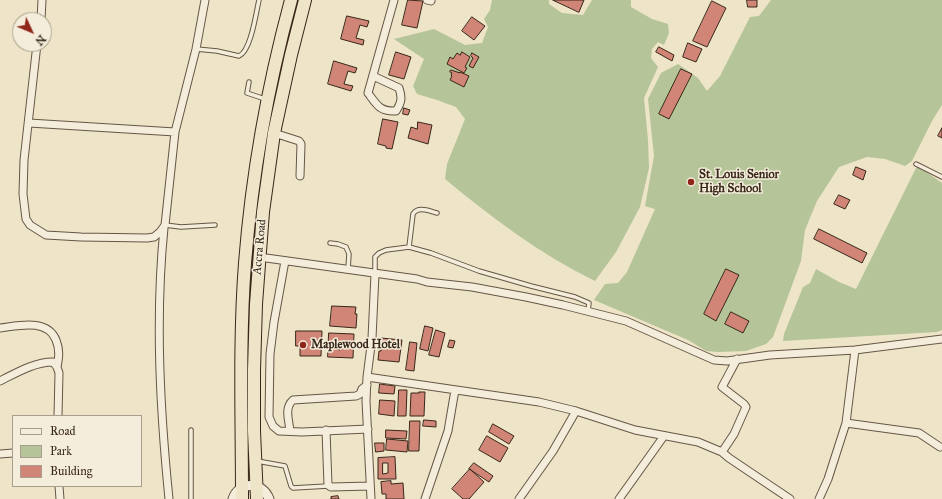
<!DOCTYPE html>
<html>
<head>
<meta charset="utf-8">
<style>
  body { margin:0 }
  #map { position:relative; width:942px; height:499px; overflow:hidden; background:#eee4c8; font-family:"IM FELL Great Primer",serif }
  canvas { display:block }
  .legend { position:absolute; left:12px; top:415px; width:130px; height:72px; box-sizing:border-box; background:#f4eddb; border:1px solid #a99e8d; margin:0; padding:5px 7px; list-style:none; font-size:12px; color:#382719 }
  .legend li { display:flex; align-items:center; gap:8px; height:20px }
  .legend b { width:20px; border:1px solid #a99e8d }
  .north { position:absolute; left:12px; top:12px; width:40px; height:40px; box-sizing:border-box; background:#f4eddb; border:1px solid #a99e8d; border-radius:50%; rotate:134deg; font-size:11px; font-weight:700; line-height:16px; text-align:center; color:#382719 }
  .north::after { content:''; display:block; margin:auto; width:14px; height:18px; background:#8f2418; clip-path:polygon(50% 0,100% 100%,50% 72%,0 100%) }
</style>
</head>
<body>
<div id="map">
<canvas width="942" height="499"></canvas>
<ul class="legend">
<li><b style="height:5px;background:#f4eddb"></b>Road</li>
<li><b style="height:11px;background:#b5c599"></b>Park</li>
<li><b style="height:11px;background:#d08577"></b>Building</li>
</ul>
<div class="north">N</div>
</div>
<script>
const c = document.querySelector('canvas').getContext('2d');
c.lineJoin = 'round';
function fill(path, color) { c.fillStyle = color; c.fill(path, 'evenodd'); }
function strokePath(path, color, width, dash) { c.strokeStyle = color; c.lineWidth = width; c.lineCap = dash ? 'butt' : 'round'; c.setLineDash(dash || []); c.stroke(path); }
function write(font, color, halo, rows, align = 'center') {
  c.font = font + ' "IM FELL Great Primer",serif'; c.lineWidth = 3; c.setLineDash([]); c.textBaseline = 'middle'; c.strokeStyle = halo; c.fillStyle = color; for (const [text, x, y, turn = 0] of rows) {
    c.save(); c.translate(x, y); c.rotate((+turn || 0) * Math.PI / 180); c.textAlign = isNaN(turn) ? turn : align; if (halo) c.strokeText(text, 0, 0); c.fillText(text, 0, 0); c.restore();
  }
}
fill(new Path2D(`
  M492,0H549V4L562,13L583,15L592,0H631V7L652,19L668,24L669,33L664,45L658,42L652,49L651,58L658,67L644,98L648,140L649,168L640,207L616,252L595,281C540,254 492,218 445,179L447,164L465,119L456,107L437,100L417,94L413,86L424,59L394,39L434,29L465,45L482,43L488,27L484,19L490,10Z
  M771,0H942V105L932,121L912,161L905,166L885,159L867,157L839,167L817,201L805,230L801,261L773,337L766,344L746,351L718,352L706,351L688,340L594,300L605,284L618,283L627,272L655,209L645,206L654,156L648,99L661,73L678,64L698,78L707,91L720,76L750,17L759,16Z
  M918,166L942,183V330L937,332L783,341L784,334L803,287L810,283L816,269L839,282L856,289L916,168Z`), '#b5c599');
const building = new Path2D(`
  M408,0L423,1L417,28L402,25Z
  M553,0H584L579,12Z
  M747,0H757V7H748Z
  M712,1L726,8L707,47L693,41Z
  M347,16L369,21L367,27L360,25L356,38L364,40L363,45L341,39Z
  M472,17L485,26L474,40L462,31Z
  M688,43L702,49L696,62L683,57Z
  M659,47L674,55L672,61L656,52Z
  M396,52L411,57L404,79L389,75Z
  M462,52L470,57L465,67L467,68L464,73L447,64L450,57L453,59L457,53L460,55Z
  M472,53L479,57L473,68L469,66L473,58L471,56Z
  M334,61L357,68L355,73L348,71L344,84L353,86L351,91L328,84Z
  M681,69L692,74L669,119L659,114Z
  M451,70L460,73V72L469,76L464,87L450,80L452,76L451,75L452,73L450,72Z
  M404,108L410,110L408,115L403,114Z
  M383,119L398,122L392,149L386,148V146L378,144Z
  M418,122L432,125L428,144L408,138L411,127L417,129Z
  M942,128V138L938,136Z
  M856,167L866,171L863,180L853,175Z
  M839,195L850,200L845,209L834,204Z
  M819,229L867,253L862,263L814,239Z
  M726,269L739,275L716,321L704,314Z
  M332,306L356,307L355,314H357L356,328L330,326Z
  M731,312L749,321L743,333L725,324Z
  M425,326L433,328L428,351L420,349Z
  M436,330L445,333L439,357L429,355Z
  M296,331H322L321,356H300V346H296Z
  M329,333L354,334L353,358L328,357ZM337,342L341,343L340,350L336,349Z
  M381,338L402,340L399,362L378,360L379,351H381L382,344H380Z
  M450,340L455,341L453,348L448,347Z
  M410,342L417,343L414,371L406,370Z
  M380,384L395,386L394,394L379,393Z
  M399,390H407L406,416H398Z
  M419,392H425L424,416H410L411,393H419Z
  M380,400L395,401L394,416L379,414Z
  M424,420L436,421V427L423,426Z
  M410,421H420L419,451H409Z
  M493,424L514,436L509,444L489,432Z
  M386,430L407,431L406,439L386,438Z
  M487,436L508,448L500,462L479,450Z
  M387,439L408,441L407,452L386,450Z
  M375,443H384V451L376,452Z
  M395,457L396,479H378V458ZM383,463H388V473L383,474Z
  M474,463L493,476L489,482L469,469Z
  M470,469L484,482L469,499H463L452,489Z
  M391,481V484L403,483L404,499H386V494H382L381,482Z
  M338,496L339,499H331V497Z`);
fill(building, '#d08577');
strokePath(building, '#382719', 1);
const service = new Path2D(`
  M196,49L217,51L239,56C251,51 256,13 259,0
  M249,82L247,93L265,99
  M916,164L942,177
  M165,225L181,227L215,225
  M330,243L338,244L346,247L349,254L348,269
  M409,247L413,214C418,206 429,211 437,213
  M375,273V257L379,253L386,250L409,247L431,253L479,271L531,286L575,297L589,303L588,311
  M257,461L285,466L291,486L293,488L328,486
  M191,499V430`);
const minor = new Path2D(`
  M427,0L431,1
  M41,20L42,0
  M37,44L24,160L23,194L26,219L30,225L46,235L81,237L147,238L154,237L160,232L165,225L175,132L196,49L205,0
  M373,76L399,88C402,97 402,102 396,111C380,112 377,105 368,93L394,0
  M29,123L175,132
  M274,133L299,141L301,144L300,176
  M164,228C155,318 160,409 169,499
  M259,257L417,279L427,282L472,287L526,297L563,305L626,321L714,360L727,361L770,355L855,350L942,339
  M285,261L274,322L270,354L269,417L273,426L279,431L302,432L368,429
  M0,328C18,326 47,318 56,340C60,350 59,357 57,367
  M367,377L539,402L576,411L635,430L698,442L722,452L729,458L790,499
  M0,381C16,373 34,362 53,362L57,367L59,373L58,416
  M846,423L919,433L940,447
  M326,430L328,485L331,487L370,486
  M290,431C289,420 284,408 293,400L356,396L360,394L362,389L367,385
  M722,452L734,434L746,407L744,404L722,387L737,359
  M0,454L13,453
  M59,486L60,499
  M371,499L366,401L367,377L372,338L375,274
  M425,499L448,431L455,390
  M519,499L553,451L576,411
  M619,499L664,436
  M819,499L828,479L846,423L855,350`);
const tertiary = new Path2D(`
  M233,499C239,481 262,481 269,499`);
const trunk = new Path2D(`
  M242,499C242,420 239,341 245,263C252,174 268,85 291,0
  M257,499L254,431V370L256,304L263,212L274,133L291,55L305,0`);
strokePath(service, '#665645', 5.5);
strokePath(minor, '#665645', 9);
strokePath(tertiary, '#665645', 11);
strokePath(trunk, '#382719', 14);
strokePath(service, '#f4eddb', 3.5);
strokePath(minor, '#f4eddb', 7);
strokePath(tertiary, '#f4eddb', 9);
strokePath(trunk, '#eee4c8', 12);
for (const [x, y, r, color] of [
  [691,182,4,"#8f2418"],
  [303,345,4,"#8f2418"]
]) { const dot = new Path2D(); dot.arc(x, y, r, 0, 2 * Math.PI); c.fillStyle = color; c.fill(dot); strokePath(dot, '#f4eddb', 1.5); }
write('bold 12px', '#382719', '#f4eddb', [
  ["St. Louis Senior",699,175],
  ["High School",699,189],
  ["Maplewood Hotel",311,345]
], 'left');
write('12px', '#382719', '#f4eddb', [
  ["Accra Road",260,247,-85]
]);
</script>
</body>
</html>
